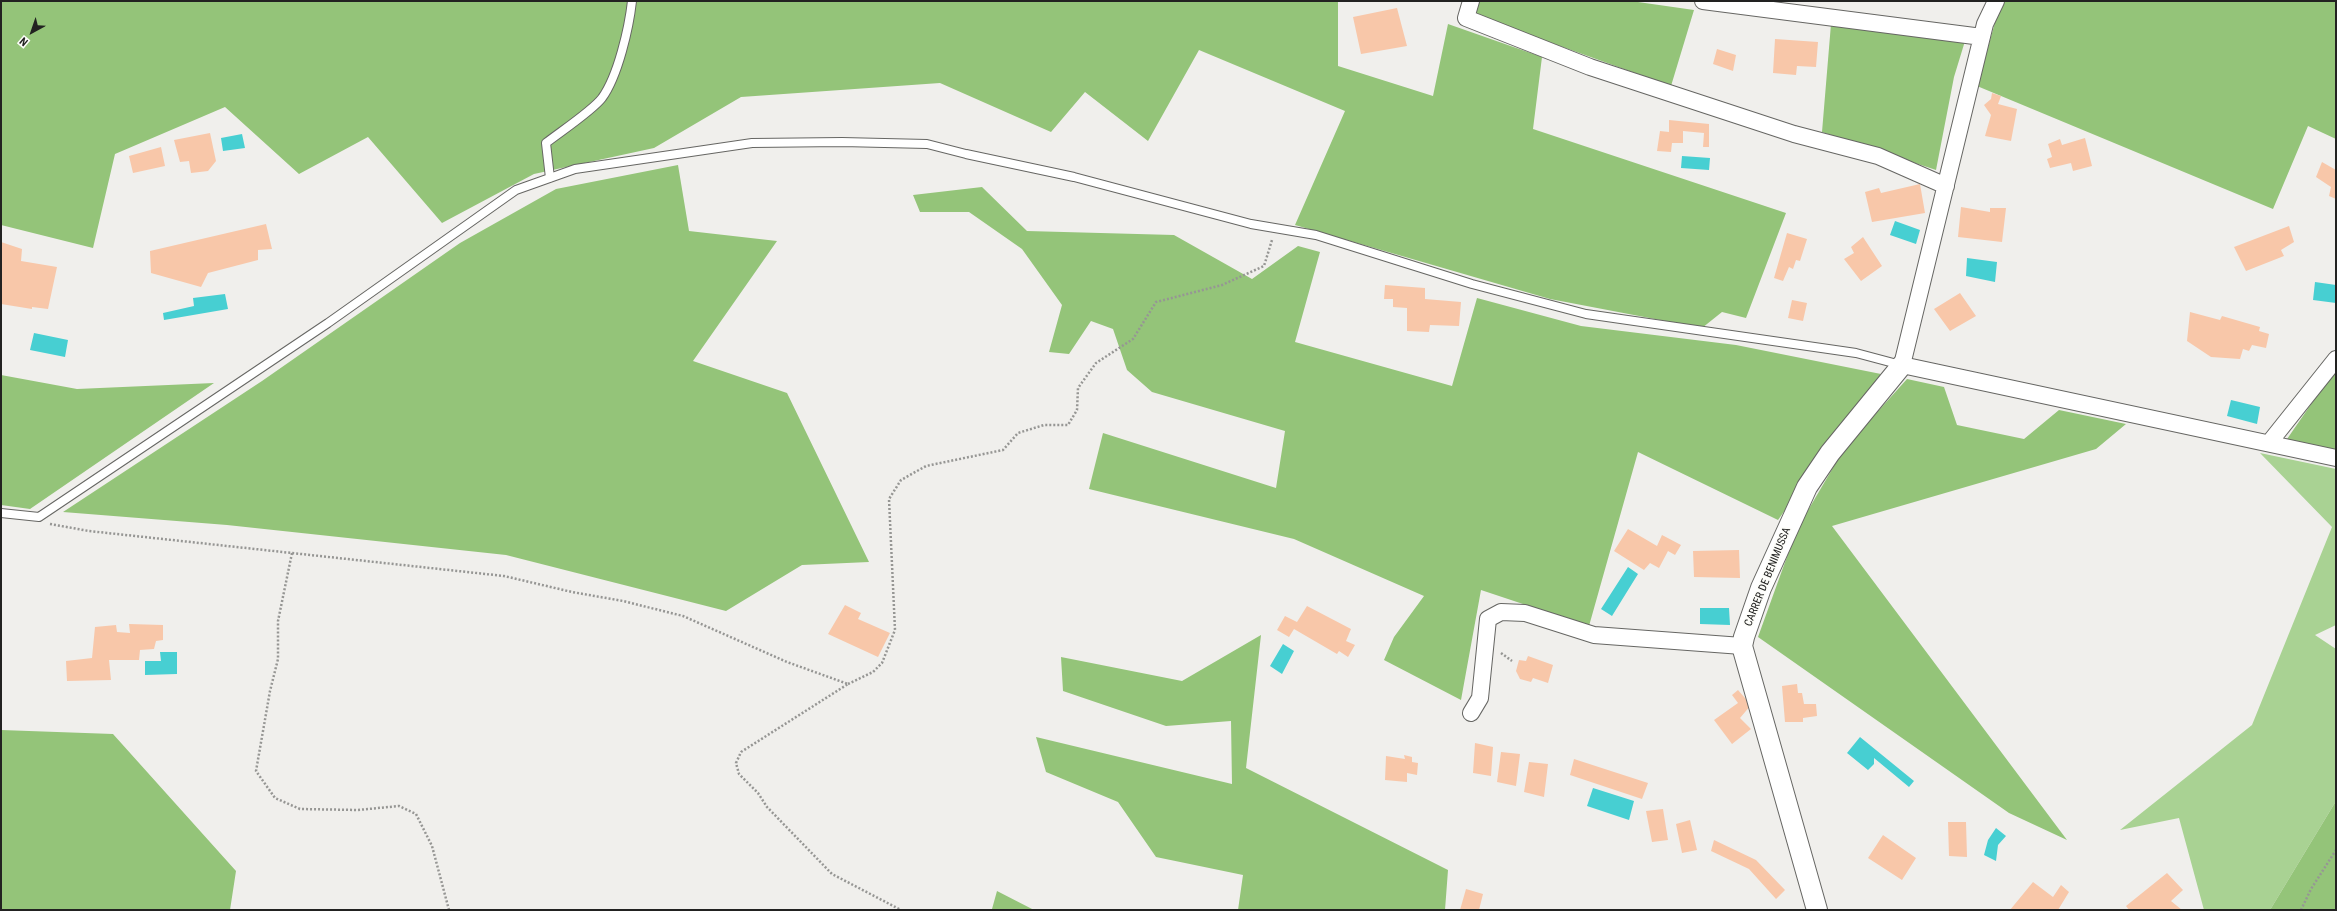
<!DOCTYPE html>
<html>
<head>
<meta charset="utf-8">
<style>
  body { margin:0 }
  #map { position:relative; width:2337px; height:911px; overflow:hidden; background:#f0efec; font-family:"Roboto Condensed",sans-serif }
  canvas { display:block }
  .frame { position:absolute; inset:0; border:2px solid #222221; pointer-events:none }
  .north { position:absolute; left:12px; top:12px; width:40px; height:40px; -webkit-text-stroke:3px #fdfdf9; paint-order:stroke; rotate:220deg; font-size:11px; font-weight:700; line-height:16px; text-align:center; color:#222221 }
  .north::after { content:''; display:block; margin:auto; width:14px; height:18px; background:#222221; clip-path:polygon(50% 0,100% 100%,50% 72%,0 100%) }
</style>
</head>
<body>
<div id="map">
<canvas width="2337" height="911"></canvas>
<div class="frame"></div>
<div class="north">N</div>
</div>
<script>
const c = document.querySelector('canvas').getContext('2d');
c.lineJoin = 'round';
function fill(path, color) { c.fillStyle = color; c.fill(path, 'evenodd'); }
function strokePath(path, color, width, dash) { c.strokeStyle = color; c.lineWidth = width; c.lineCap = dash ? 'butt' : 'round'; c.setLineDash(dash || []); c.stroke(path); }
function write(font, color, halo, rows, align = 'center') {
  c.font = font + ' "Roboto Condensed",sans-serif'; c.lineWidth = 3; c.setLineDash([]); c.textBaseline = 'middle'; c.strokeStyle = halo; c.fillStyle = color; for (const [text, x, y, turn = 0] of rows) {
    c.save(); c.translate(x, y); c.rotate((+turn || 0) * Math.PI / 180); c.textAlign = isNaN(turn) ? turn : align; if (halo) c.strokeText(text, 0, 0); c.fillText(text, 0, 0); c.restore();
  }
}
fill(new Path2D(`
  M2260,453L2336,469V625L2315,635L2336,649V801L2270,910H2204L2179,818L2120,830L2252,725L2332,527Z`), '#a9d293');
fill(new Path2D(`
  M1,1H1338V66L1433,96L1448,24L1542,57L1533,129L1786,213L1746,318L1722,312L1702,328L1550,299L1295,225L1345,111L1199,50L1148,141L1085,92L1051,132L940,83L741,97L654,148L534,174L442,223L368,137L299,174L225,107L115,154L93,248L1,225Z
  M1477,1H1631L1694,10L1671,86L1474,15Z
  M2005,1H2336V139L2308,126L2273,209L1977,86L1996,19Z
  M1831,24L1965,41L1954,77L1936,170L1822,132Z
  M678,165L689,231L777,241L693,361L787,393L869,562L802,565L726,611L506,555L227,525L63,512L262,381L460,243L556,189Z
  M982,187L1027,231L1174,235L1252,279L1298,246L1320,252L1295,342L1452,386L1477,298L1581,326L1736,345L1881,374L1778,520L1638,452L1589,626L1481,590L1461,700L1384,660L1394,637L1424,596L1294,539L1089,489L1103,433L1276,488L1285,431L1152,392L1127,370L1113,329L1091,321L1069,354L1049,352L1062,305L1022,249L969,212H920L913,195Z
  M2336,368V454L2285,442Z
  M1,375L77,389L214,383L30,509L1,505Z
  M1907,379L1944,387L1957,425L2024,439L2059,410L2126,424L2096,449L1832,526L2067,840L2009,813L1758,637L1797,529L1844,449Z
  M1261,635L1246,768L1448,870L1445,910H1238L1243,875L1156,857L1118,802L1046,772L1036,737L1232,784L1231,721L1166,726L1063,691L1061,657L1182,681Z
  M1,730L113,734L236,871L230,910H1Z
  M2336,801V910H2270Z
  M997,891L1034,910L992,909Z`), '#94c479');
fill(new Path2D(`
  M242,134L245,148L223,151L221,138Z
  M1682,156L1710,158L1709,170L1681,168Z
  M1895,221L1920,230L1916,244L1890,235Z
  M1967,258L1997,262L1995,282L1966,276Z
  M2315,282L2336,285V303L2313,300Z
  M225,294L228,309L164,320L163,313L194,306L193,298Z
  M34,333L68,340L65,357L30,350Z
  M2231,400L2260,407L2257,424L2227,416Z
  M1628,567L1638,574L1612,616L1601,609Z
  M1700,608H1729L1730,625L1700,624Z
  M1283,644L1294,651L1282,674L1270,666Z
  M160,652H177V674L145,675V661H161Z
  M1860,737L1914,781L1909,787L1874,758V764L1868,770L1847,753Z
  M1593,788L1634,801L1629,820L1587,806Z
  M1996,828L2006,836L1998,845L1996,861L1984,855L1988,840Z`), '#47cfd2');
fill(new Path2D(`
  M1397,8L1407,46L1361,54L1353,17Z
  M1775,39L1818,42L1816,67L1797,66L1796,75L1773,73Z
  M1717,49L1736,55L1733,71L1713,64Z
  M1992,93L2001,96L1998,104L2017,109L2011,141L1985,136L1991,115L1984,105L1991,99Z
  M1669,120L1709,124V147H1703L1704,133L1683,131V143H1672L1671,152L1657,151L1660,131L1669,132Z
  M210,133L216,161L208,171L191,173L189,161L180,162L174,140Z
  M2085,138L2092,166L2073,171L2071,163L2050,168L2047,159L2052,157L2048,144L2060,139L2062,145Z
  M161,147L165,166L133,173L129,156Z
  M2322,162L2336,170V199L2329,196L2331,187L2316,177Z
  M1920,184L1925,213L1872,222L1865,192L1879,188L1881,193Z
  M1961,207L1990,212V208H2006L2002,242L1958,237Z
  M266,224L272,249L258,250V260L208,273L201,287L151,273L150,251Z
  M2289,226L2294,242L2281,250L2284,256L2246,271L2234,247Z
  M1787,233L1807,239L1800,261L1796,260L1793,269L1789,267L1783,281L1774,278Z
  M1863,237L1882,266L1861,281L1844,259L1854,253L1851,247Z
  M1,242L22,249L21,261L57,267L48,309L32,307V309L1,304Z
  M1385,285L1425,288V299L1461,302L1459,326L1430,325L1429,332L1407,331V308L1393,307V299H1384Z
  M1960,293L1976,316L1950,331L1934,309Z
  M1792,300L1807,303L1803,321L1788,318Z
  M2190,312L2220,320L2222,316L2260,327L2259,331L2269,334L2266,348L2252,345L2249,351L2243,349L2240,359L2211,357L2187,341Z
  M1628,529L1657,546L1662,535L1681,545L1675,555L1668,551L1659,568L1650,563L1644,570L1614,551Z
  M1739,550L1740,578L1694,577L1693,551Z
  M845,605L861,613L858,619L890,633L878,657L828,634Z
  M1307,606L1351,629L1346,641L1355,645L1348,657L1339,651L1337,654L1294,629L1289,637L1277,630L1285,616L1297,622Z
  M129,624L163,625V640L156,641L154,649L140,650L139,660H109L111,680L67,681L66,661L92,658L95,627L116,625L117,632L130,633Z
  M1528,656L1553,665L1548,683L1533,678L1531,682L1520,679L1516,671L1519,660L1526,661Z
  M1797,684L1798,693H1802L1804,704H1816L1817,716L1803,718V722H1785L1782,686Z
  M1738,690L1751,705L1740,718L1751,729L1732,744L1714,720L1738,703L1732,695Z
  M1475,743L1493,747L1491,776L1473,773Z
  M1501,752L1520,754L1516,786L1497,782Z
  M1404,755L1412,757V762L1418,763L1417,775L1407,773V782L1385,780L1386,756L1405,759Z
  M1574,759L1648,783L1642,799L1570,775Z
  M1529,762L1548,764L1544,797L1524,792Z
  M1663,809L1668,840L1652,842L1646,811Z
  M1690,820L1697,850L1682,853L1676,824Z
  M1948,822H1966L1967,857L1949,856Z
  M1883,835L1916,858L1902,880L1868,858Z
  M1714,840L1756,860L1785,890L1776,899L1749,869L1711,851Z
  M2167,873L2183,890L2171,901L2182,910H2129L2126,906Z
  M2033,882L2053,897L2061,885L2069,892L2058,910H2010Z
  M1466,889L1483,894L1479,910H1460Z`), '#f8c7a9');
const service = new Path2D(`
  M550,178L546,143C560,132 592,111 602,98C618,76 629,28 632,1
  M1,513L39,517L328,323L516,190L575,169L752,143L842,142L927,144L966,154L1074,177L1251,224L1316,235L1472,284L1586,314L1856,353L1901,365`);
const minor = new Path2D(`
  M1471,1L1466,18L1590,67L1794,134L1878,156L1946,186
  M1703,1L1982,37
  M1996,1L1985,24L1902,365L2336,458
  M2269,443L2336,359
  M1471,713L1480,698L1488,619L1501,612L1525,613L1594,635L1742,646`);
const tertiary = new Path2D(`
  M1817,910L1742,646L1744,637L1761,588L1807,487L1830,453L1902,365`);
strokePath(service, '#666663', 10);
strokePath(minor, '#666663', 18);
strokePath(tertiary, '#666663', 22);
strokePath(new Path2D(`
  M50,524L89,531L504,576L572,592L623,601L683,616L787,662L848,684L741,752L736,763L739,774L758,793L767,807L832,874L901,910
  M292,553L278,621V659L270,691L256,771L275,798L300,809L358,810L399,806L416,814L432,846L449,910
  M1501,653L1512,661
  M848,684L873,672L882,663L895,630L889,499L901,480L926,466L1003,450L1018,433L1044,425H1068L1077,410L1078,388L1096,363L1133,339L1156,302L1222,285L1264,266L1272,240
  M2301,910L2311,889L2336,850`), '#969694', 2.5, [2, 2]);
strokePath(service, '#fff', 8);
strokePath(minor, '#fff', 16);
strokePath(tertiary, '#fff', 20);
write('11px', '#222221', '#fdfdf9', [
  ["CARRER DE BENIMUSSA",1768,577,-68]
]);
</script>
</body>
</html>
